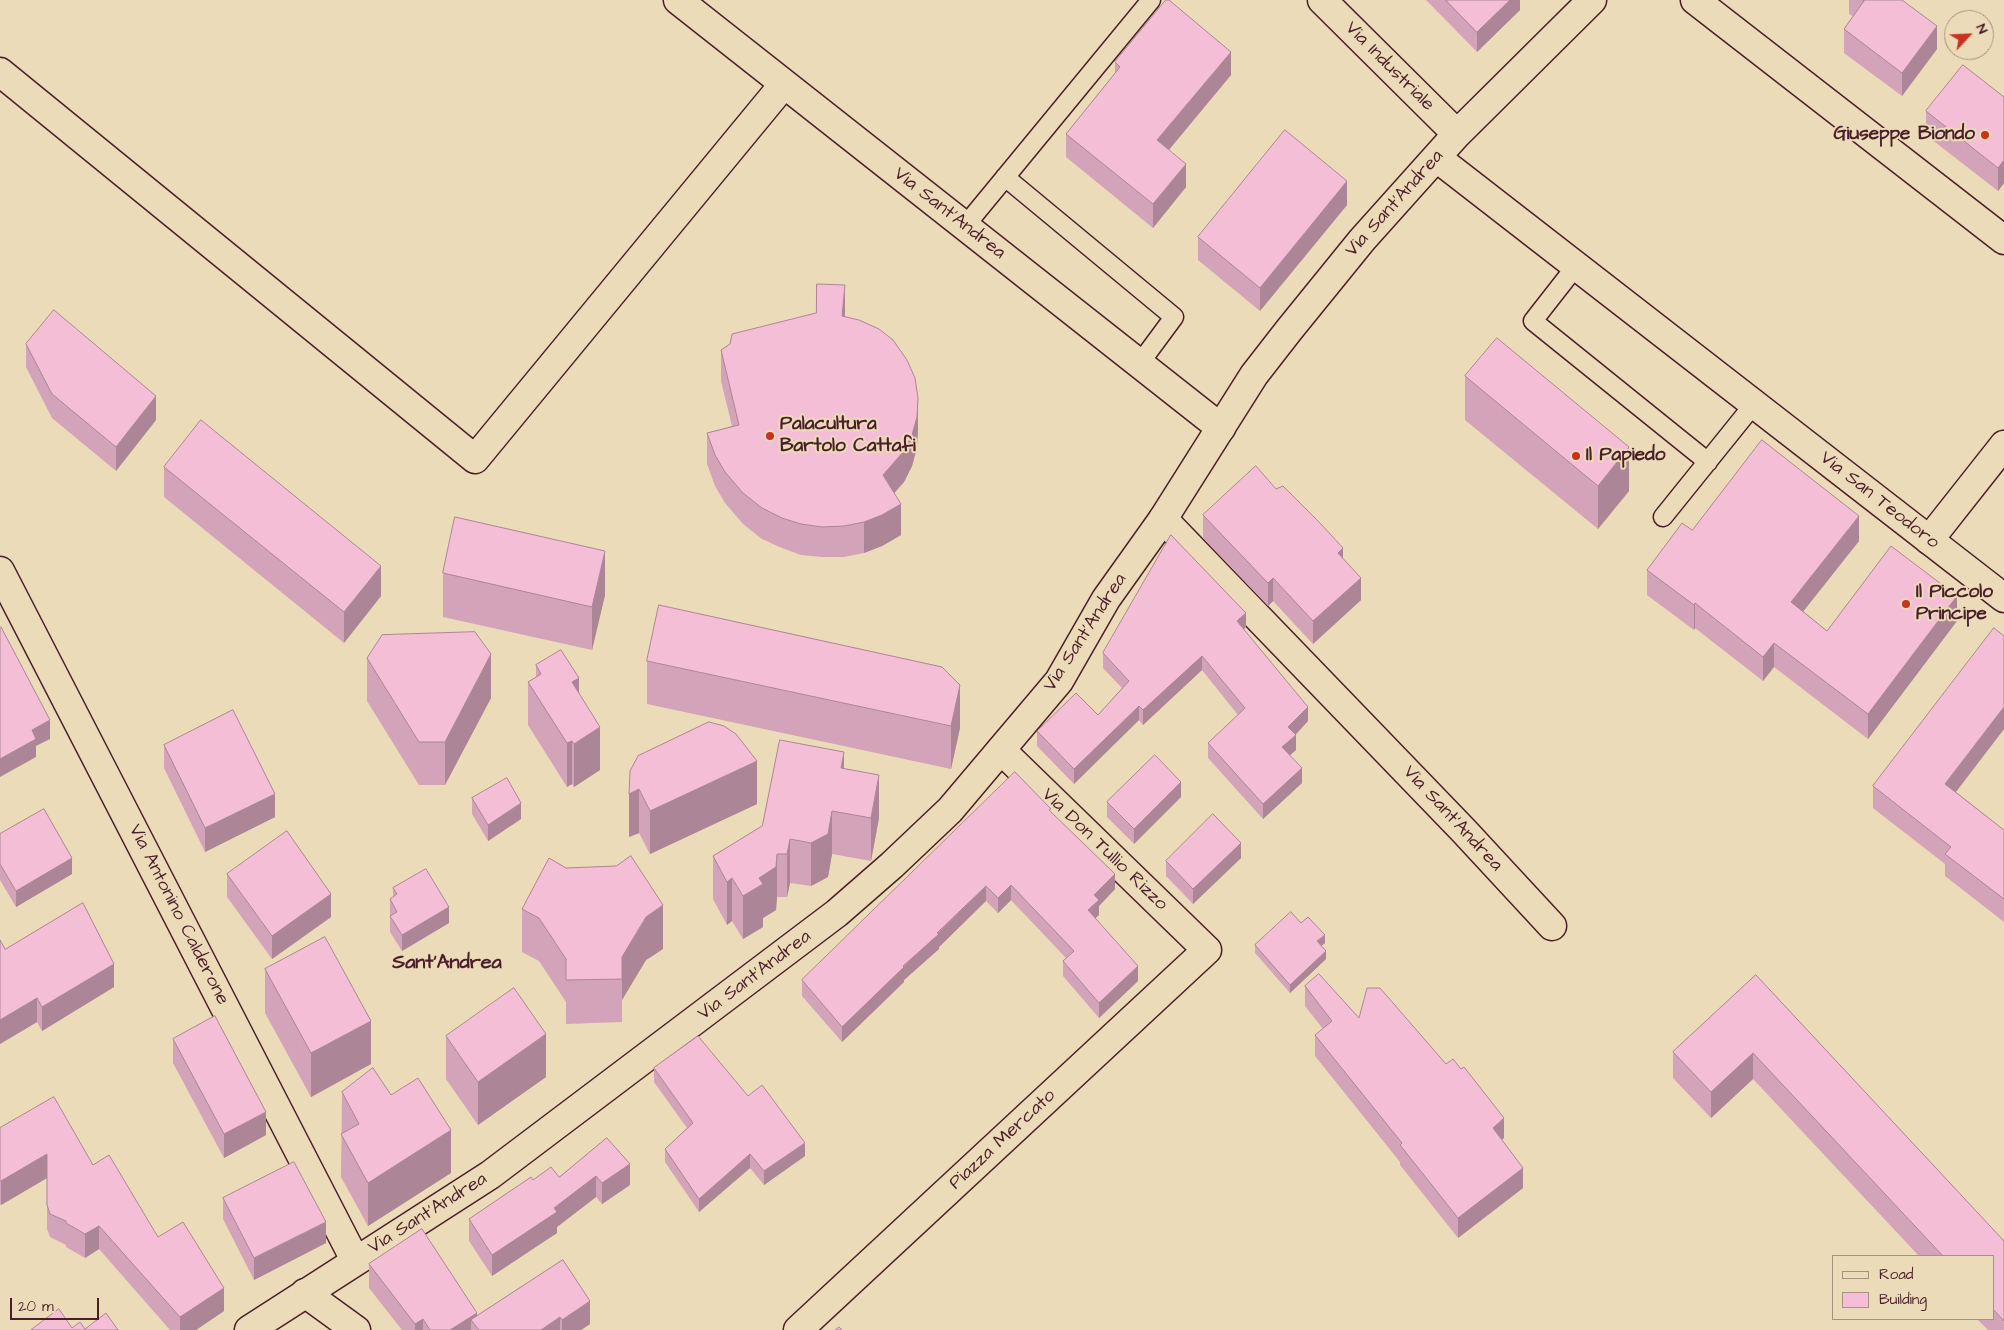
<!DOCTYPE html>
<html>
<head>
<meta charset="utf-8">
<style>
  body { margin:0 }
  #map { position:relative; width:2004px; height:1330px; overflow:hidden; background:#ecdbb8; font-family:"Architects Daughter",sans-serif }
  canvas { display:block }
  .legend { position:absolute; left:1832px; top:1255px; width:162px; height:65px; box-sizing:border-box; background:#ecdbb8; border:1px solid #ab9080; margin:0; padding:6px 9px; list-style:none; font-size:15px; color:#4a1f2b }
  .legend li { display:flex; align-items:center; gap:10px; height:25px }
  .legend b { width:25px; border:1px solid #ab9080 }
  .north { position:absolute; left:1944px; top:10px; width:50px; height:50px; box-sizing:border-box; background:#ecdbb8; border:1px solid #ab9080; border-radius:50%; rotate:65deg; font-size:14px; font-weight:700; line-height:20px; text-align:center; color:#4a1f2b }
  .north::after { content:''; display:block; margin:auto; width:18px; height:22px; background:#c8321e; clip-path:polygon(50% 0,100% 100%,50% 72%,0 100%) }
  .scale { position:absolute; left:10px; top:1298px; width:89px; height:22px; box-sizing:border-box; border:2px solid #4a1f2b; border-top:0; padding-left:6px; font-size:15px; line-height:18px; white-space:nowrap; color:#4a1f2b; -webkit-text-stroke:4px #ecdbb8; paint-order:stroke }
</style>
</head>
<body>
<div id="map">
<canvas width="2004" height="1330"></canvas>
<ul class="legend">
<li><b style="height:6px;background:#ecdbb8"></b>Road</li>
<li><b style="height:14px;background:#f5bed7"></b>Building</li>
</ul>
<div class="north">N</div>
<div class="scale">20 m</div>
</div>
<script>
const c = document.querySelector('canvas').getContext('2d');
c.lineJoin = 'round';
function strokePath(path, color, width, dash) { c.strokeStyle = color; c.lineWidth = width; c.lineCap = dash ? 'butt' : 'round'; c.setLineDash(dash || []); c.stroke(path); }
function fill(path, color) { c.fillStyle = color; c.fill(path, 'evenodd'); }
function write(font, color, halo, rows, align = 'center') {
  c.font = font + ' "Architects Daughter",sans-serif'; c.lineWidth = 4; c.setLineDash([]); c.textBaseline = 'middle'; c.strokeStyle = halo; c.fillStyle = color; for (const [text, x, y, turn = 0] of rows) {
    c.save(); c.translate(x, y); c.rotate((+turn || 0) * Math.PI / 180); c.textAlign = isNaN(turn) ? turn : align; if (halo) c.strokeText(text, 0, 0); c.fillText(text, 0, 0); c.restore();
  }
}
const lane = new Path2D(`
  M1005,177L1174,317L1140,363
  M965,226L1151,0
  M1576,266L1533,321L1708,462
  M1663,517L1754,404`);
const street = new Path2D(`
  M678,0L1221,428
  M1695,0L2004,240
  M0,72L475,459L784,84
  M1163,519L1464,831L1552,926
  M1929,540L2004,445
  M0,571L355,1260
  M305,1293L356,1330
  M798,1330L1207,950L1001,750`);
const secondary = new Path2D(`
  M1322,0L1457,134
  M1437,158L2004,598
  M249,1330L490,1175L837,913L892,865L950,810L1059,681L1106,599L1163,519L1254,375L1289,330L1362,240L1457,134L1592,0`);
strokePath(lane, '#4a1f2b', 21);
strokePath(street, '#4a1f2b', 31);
strokePath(secondary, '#4a1f2b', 31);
strokePath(lane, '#ecdbb8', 18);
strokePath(street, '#ecdbb8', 28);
strokePath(secondary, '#ecdbb8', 28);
fill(new Path2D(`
  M1426,0H1520V10L1477,52Z
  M1849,0H1902L1937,49L1902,96L1844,53V29L1853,16L1849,14Z
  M1115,62L1231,75L1169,150L1186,187L1153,228L1066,157V134L1115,73Z
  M2004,97V183L1998,191L1926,135V111Z
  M1347,205L1260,311L1198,260V237Z
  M845,316L918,429L917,448L912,466L904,482L894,493L901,535L882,546L864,553L844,557H822L801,555L782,548L762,539L743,524L725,503L715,486L707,464V433L732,426L721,381V350Z
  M26,344L156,420L116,471L52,418L26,367Z
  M1465,376L1629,491L1598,529L1465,420Z
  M164,467L381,596L344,643L164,497Z
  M1276,489L1343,558L1361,600L1313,644L1273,601L1268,606L1203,538V515Z
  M1692,530L1859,541L1803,611L1827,631L1957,621L1868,739L1774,667L1763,681L1695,628L1694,630L1647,595V570Z
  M443,573L605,595L592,650L443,617Z
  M1246,627L1244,629L1308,721L1295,735L1296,750L1290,755L1302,783L1263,819L1208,758V743L1238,715L1202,670L1143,725L1139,720L1074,784L1037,746V731L1098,715L1122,688L1103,668V653Z
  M2004,636V729L1956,792L2004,830V922L1945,876V864L1873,808V786Z
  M367,658L491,698L445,785H419L367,701Z
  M647,661L960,728L951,769L647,704Z
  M536,665L579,692L600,770L574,787L572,784L567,787L528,725V682L536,677Z
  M164,745L275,817L205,852L164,768Z
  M638,756L757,804L650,854L639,833L629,837Z
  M844,768L879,818L871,861L832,854L828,877L811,886L790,883L787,897H777L776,910L763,918V927L743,939L732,921L727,925L713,899V856L762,826Z
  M1181,797L1134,844L1107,817V802Z
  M472,798L521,819L488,841L472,814Z
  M1051,812L1115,889L1099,906V915L1095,918L1138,981L1099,1018L1063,976V961L1066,958L1011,900L998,913L986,901L939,947V949L904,980V982L842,1042L802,996V980Z
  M0,834L72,874L16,907L0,880Z
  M1241,858L1193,904L1166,876V861Z
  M227,874L331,917L272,959L227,897Z
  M393,888L449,923L402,951L390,932V899L393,897Z
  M522,909L663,949L646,960L622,1000V1022L566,1024V1002L539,961L522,952Z
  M1301,923L1325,943L1321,946L1326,959L1290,993L1255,953V945Z
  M0,940L5,949L114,987L42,1031L37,1022L0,1044Z
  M265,969L371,1064L311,1097L265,1013Z
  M1756,975L2004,1241V1330H1988L1977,1319H1993V1256H1919L1753,1079L1711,1118L1673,1078V1052Z
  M1305,986L1359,1018L1504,1138L1502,1140L1523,1188L1458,1238L1400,1165V1162L1315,1056V1035L1323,1029L1305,1006Z
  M446,1036L546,1077L478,1125L446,1079Z
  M173,1039L266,1135L224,1158L173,1063Z
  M654,1068L748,1096L805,1156L764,1185L750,1168L699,1212L665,1162V1149L687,1128L654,1082Z
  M342,1092L391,1095L451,1173L368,1226L341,1177Z
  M0,1128L93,1165L224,1311L196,1330H170L99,1249L85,1258L66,1247V1245L50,1237L47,1229V1178L1,1205L0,1204Z
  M607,1138L630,1185L602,1204L596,1197L557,1227V1233L492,1276L469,1241V1219L533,1180L559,1177Z
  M223,1198L326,1243L254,1280L223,1219Z
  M563,1260L590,1324L581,1330H402L369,1288V1264L477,1316Z`), '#d3a3b9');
fill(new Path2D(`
  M1510,0H1520V10L1477,52V32Z
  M1937,26V49L1902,96V73Z
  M1231,52V75L1157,164V140Z
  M2004,160V183L1998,191V168Z
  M1186,164V187L1153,228V204Z
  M1347,181V205L1260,311V288Z
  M845,285V316H842Z
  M156,396V420L116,471V447Z
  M918,398V429L917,448L912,466L904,482L883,506V475Z
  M1629,447V491L1598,529V486Z
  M901,504V535L882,546L864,553V522Z
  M1859,516V541L1791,627V602Z
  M1343,548V571L1338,553Z
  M605,551V595L592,650V607Z
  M381,566V596L344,643V612Z
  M1273,578V601L1268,606V583Z
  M1361,578V600L1313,644V621Z
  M1957,596V621L1868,739V714Z
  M1695,603V628L1694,630V605Z
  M1246,613V627L1237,636V621Z
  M1774,643V667L1763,681V657Z
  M491,654V698L445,785V742Z
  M1202,656V670L1143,725V710Z
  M579,678V721L572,682Z
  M960,685V728L951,769V726Z
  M1139,706V720L1074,784V769Z
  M1308,707V721L1290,741L1296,735V750L1282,762V747L1288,727Z
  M2004,707V729L1945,806V784Z
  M50,720V739L36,746V757L0,777V759L32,730Z
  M600,727V770L574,787V744Z
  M572,741V784L567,787V743Z
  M844,752V795L841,768Z
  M757,761V804L650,854V811Z
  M1302,768V783L1263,819V804Z
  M879,775V818L871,861V818Z
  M1181,782V797L1134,844V829Z
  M639,789V833L629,837V794Z
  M275,794V817L205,852V828Z
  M521,803V819L488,841V825Z
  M832,811V854L828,877L811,886V843Z
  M790,839V883L787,897V854Z
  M1241,843V858L1193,904V889Z
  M777,854V897L776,910L763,918V927L743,939V896L759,878Z
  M72,858V874L16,907V891Z
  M1115,874V889L1099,906V915L1088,925V910L1094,895Z
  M732,878V921L727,925V882Z
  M1011,885V900L998,913V898Z
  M986,886V901L939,947V949L904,980V982L842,1042V1027Z
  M331,894V917L272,959V936Z
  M663,905V949L646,960L622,1000V1022V957L646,917Z
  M449,907V923L402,951V935Z
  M1325,935V943L1317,949V941Z
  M1326,951V959L1290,993V985Z
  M114,964V987L42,1031V1007Z
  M1138,966V981L1099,1018V1003Z
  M37,998V1022L0,1044V1020Z
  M371,1021V1064L311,1097V1053Z
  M546,1034V1077L478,1125V1082Z
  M1753,1053V1079L1711,1118V1092Z
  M266,1112V1135L224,1158V1134Z
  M1504,1118V1138L1493,1148V1128Z
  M451,1130V1173L368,1226V1183Z
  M805,1143V1156L764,1185V1171Z
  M47,1154V1178L1,1205V1181Z
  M750,1154V1168L699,1212V1199Z
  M630,1164V1185L602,1204V1183Z
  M1523,1168V1188L1458,1238V1218Z
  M596,1176V1197L557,1227V1233L492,1276V1255Z
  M326,1222V1243L254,1280V1258Z
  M99,1226V1249L85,1258V1234Z
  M224,1288V1311L196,1330H180V1317Z
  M590,1301V1324L581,1330H562V1320Z
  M477,1313V1327L471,1320V1330H450Z
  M560,1317V1330H541Z
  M423,1319V1330H415V1324Z`), '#ac8596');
const building = new Path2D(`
  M1166,0H1169L1231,52L1157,140L1186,164L1153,204L1066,134L1120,67L1115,62Z
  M1446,0H1510L1477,32Z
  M1863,0H1902L1937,26L1902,73L1844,29L1864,1Z
  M1963,65L2004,97V160L1998,168L1926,111Z
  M1285,130L1347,181L1260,288L1198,237Z
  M817,284L845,285L842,316L859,320L879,329L893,340L907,360L915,378L918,398L917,417L912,435L904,451L883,475L901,504L882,515L864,522L844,526L822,527L801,524L782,518L762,508L743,493L725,472L715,455L707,433L739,425L721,350L730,344L732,334L816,313Z
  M54,310L156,396L116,447L52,394L26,344Z
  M1497,338L1629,447L1598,486L1465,376Z
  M201,420L381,566L344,612L164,467Z
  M1762,440L1859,516L1791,602L1827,631L1891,546L1957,596L1868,714L1774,643L1763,657L1695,603L1694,605L1647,570L1682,523L1692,530Z
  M1256,466L1276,489L1283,486L1320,523L1343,548L1338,553L1361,578L1313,621L1273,578L1268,583L1203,515Z
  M455,517L605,551L592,607L443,573Z
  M1171,535L1246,613L1237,621L1308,707L1288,727L1296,735L1282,747L1302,768L1263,804L1208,743L1245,708L1202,656L1143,710L1139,706L1074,769L1037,731L1076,693L1098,715L1129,681L1103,653Z
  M659,605L942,667L960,685L951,726L647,661Z
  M1,627L50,720L32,730L36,739L0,759V628Z
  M1994,628L2004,636V707L1945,784L2004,830V899L1945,854L1951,847L1873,786Z
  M475,632L491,654L445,742H419L367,658L382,635Z
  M561,650L579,678L572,682L600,727L574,744L572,741L567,743L528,682L541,674L536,665Z
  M233,710L275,794L205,828L164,745Z
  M709,722L724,726L736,734L757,761L650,811L639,789L629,794L630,771L638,756Z
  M780,740L844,752L841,768L879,775L871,818L832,811L828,834L811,843L790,839L787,854H777L776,867L759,878L763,884L743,896L732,878L727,882L713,856L762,826Z
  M1155,755L1181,782L1134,829L1107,802Z
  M1015,772L1051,809L1049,810L1115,874L1094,895L1099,900L1088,910L1138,966L1099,1003L1063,961L1074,951L1011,885L998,898L986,886L937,933L939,934L903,966L904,967L842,1027L802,980Z
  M507,778L521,803L488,825L472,798Z
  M44,809L72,858L16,891L0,864V834Z
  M1213,814L1241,843L1193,889L1166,861Z
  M287,831L331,894L272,936L227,874Z
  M631,856L663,905L646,917L622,957V979L566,980V959L539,918L522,909L549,858L566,868L616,866Z
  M426,869L449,907L402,935L390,916L397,912L390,899L397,894L393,888Z
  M83,903L114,964L42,1007L37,998L0,1020V940L5,949Z
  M1291,912L1301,923L1308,917L1325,935L1317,941L1326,951L1290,985L1255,945Z
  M325,937L371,1021L311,1053L265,969Z
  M1319,974L1359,1018L1367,988H1380L1446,1064L1453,1059L1461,1069L1464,1067L1504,1118L1493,1128L1523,1168L1458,1218L1400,1145L1402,1143L1315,1035L1332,1021L1305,986Z
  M1756,975L2004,1241V1321L1993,1309V1256H1943L1753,1053L1711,1092L1673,1052Z
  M514,988L546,1034L478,1082L446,1036Z
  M215,1016L266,1112L224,1134L173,1039Z
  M698,1036L748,1096L762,1085L805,1143L764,1171L750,1154L699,1199L665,1149L693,1123L654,1068Z
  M373,1068L391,1095L418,1078L451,1130L368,1183L341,1134L359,1124L342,1092Z
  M54,1097L93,1165L109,1155L158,1237L183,1222L224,1288L180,1317L99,1226L85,1234L66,1223V1221L50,1214L47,1205V1154L1,1181H0V1128Z
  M607,1138L630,1164L602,1183L596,1176L554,1208L557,1212L492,1255L469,1219L531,1177L533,1180L551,1167L559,1177Z
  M294,1162L326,1222L254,1258L223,1198Z
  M422,1229L477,1313L450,1330H430L423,1319L415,1324L369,1264Z
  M563,1260L590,1301L562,1320L560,1317L541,1330H479L471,1320Z
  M59,1309L72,1328L80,1322L85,1329L106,1313L118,1330H31Z
  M839,1327L842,1330H836Z`);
fill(building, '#f5bed7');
strokePath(building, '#ac8596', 1);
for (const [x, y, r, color] of [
  [1985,135,5,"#c8321e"],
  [770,436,5,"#c8321e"],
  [1576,456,5,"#c8321e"],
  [1906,604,5,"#c8321e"]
]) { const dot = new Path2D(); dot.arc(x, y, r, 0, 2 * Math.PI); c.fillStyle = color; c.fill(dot); strokePath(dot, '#ecdbb8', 2); }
write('19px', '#4a1f2b', '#ecdbb8', [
  ["Via Industriale",1389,67,45],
  ["Via Sant'Andrea",1395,204,-48],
  ["Via Sant'Andrea",949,214,38],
  ["Via San Teodoro",1879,501,38],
  ["Via Sant'Andrea",1086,633,-57],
  ["Via Sant'Andrea",1452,819,47],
  ["Via Don Tullio Rizzo",1104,850,44],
  ["Via Antonino Calderone",178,915,63],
  ["Via Sant'Andrea",755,976,-37],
  ["Piazza Mercato",1003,1140,-43],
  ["Via Sant'Andrea",428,1214,-32]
]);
write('bold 19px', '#4a1f2b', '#ecdbb8', [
  ["Giuseppe Biondo",1975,135,"right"],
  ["Palacultura",780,425],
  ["Bartolo Cattafi",780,447],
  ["Il Papiedo",1586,456],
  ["Il Piccolo",1916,593],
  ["Principe",1916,615]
], 'left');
write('bold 20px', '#4a1f2b', '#ecdbb8', [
  ["Sant'Andrea",447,964]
]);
</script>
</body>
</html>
